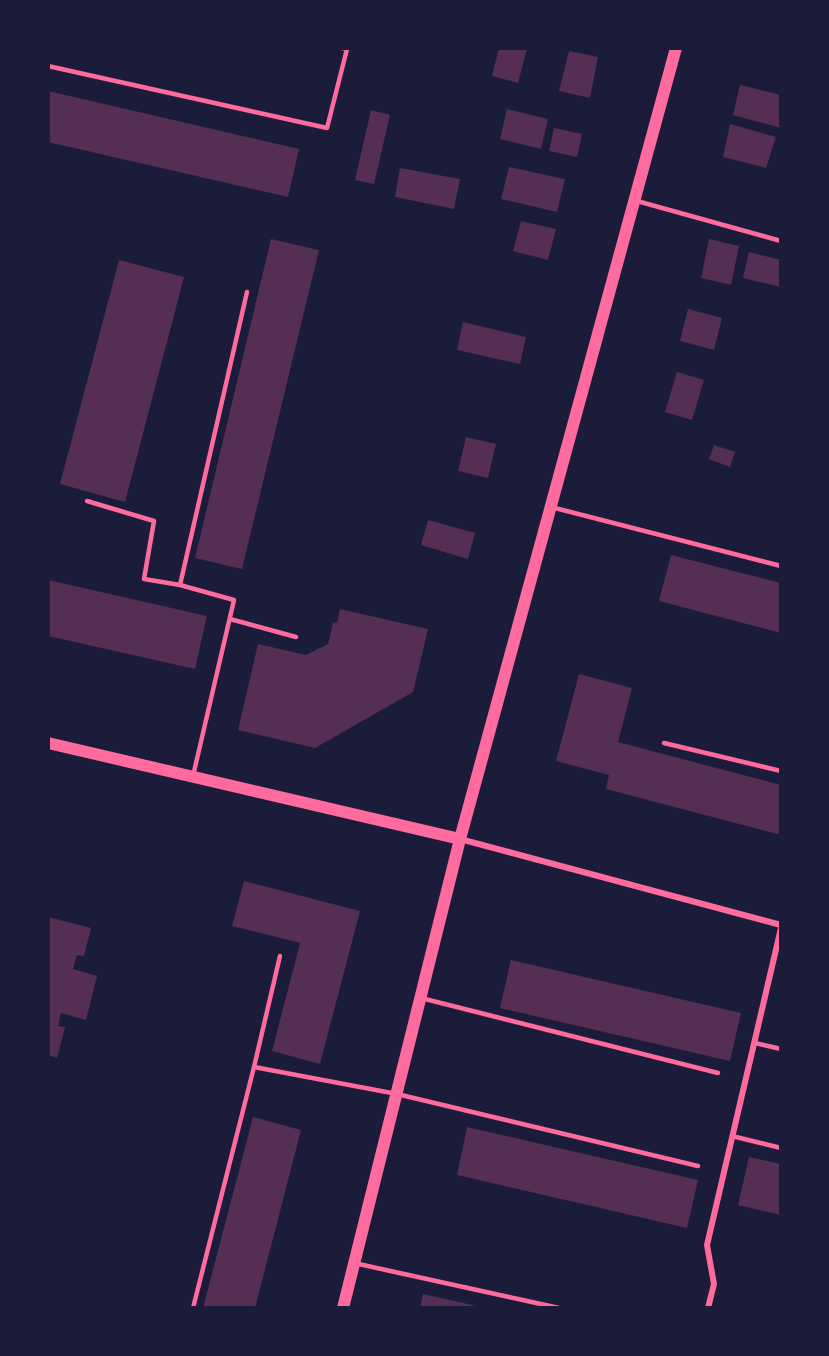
<!DOCTYPE html>
<html>
<head>
<meta charset="utf-8">
<style>
  body { margin:0 }
  #map { position:relative; width:829px; height:1356px; overflow:hidden; background:#1b1b3a; font-family:"IBM Plex Sans",sans-serif }
  canvas { display:block }
  .frame { position:absolute; inset:0; border:50px solid #1b1b3a; pointer-events:none }
</style>
</head>
<body>
<div id="map">
<canvas width="829" height="1356"></canvas>
<div class="frame"></div>
</div>
<script>
const c = document.querySelector('canvas').getContext('2d');
c.lineJoin = 'round';
function fill(path, color) { c.fillStyle = color; c.fill(path, 'evenodd'); }
function strokePath(path, color, width, dash) { c.strokeStyle = color; c.lineWidth = width; c.lineCap = dash ? 'butt' : 'round'; c.setLineDash(dash || []); c.stroke(path); }
fill(new Path2D(`
  M499,48H527L518,83L492,76Z
  M569,51L598,57L590,98L559,91Z
  M740,85L781,95V128L733,115Z
  M48,91L299,149L288,197L48,142Z
  M507,109L548,119L541,149L500,139Z
  M371,110L390,115L374,184L355,180Z
  M730,124L776,137L766,168L723,157Z
  M554,128L582,134L577,157L549,151Z
  M509,167L565,179L557,212L501,199Z
  M400,168L460,179L454,209L395,197Z
  M521,221L556,229L548,260L513,251Z
  M271,239L319,250L242,569L195,558Z
  M709,239L739,246L731,285L701,278Z
  M749,252L781,260V287L743,278Z
  M119,260L184,277L125,502L60,484Z
  M688,309L722,318L714,350L680,341Z
  M463,322L526,337L520,364L457,350Z
  M677,372L704,380L692,420L665,412Z
  M466,437L496,444L488,478L458,471Z
  M714,445L735,452L730,467L709,459Z
  M428,520L475,533L468,559L421,545Z
  M671,555L781,583V633L659,601Z
  M48,580L207,616L195,669L48,636Z
  M340,609L428,629L413,692L315,748L238,730L258,644L306,655L328,644L333,622L337,623Z
  M579,674L632,688L618,742L781,785V835L606,789L609,775L556,761Z
  M244,881L360,911L320,1064L272,1051L300,943L232,926Z
  M48,917L91,928L84,956L77,955L73,969L97,976L86,1020L61,1013L58,1026L65,1027L57,1058L48,1055Z
  M511,960L741,1013L730,1061L500,1008Z
  M253,1117L301,1130L255,1308H203Z
  M467,1127L698,1180L687,1228L457,1175Z
  M749,1157L781,1164V1215L738,1205Z
  M423,1294L481,1307V1308H420Z`), '#542f53');
strokePath(new Path2D(`
  M48,66L327,128L347,49L342,48
  M637,201L781,241
  M87,501L154,521L144,579L180,585
  M551,507L781,566
  M230,619L296,637
  M664,743L781,771
  M193,776L234,600L180,585L247,292
  M280,956L254,1067L397,1094L698,1166
  M421,998L718,1073
  M755,1043L781,1049
  M732,1136L781,1148
  M354,1263L559,1308
  M193,1308L254,1067`), '#ff6b9d', 4.5);
strokePath(new Path2D(`
  M460,839L781,925
  M708,1308L714,1284L707,1245L781,928`), '#ff6b9d', 6);
strokePath(new Path2D(`
  M48,743L460,839
  M343,1308L460,839L676,48`), '#ff6b9d', 12);
</script>
</body>
</html>
